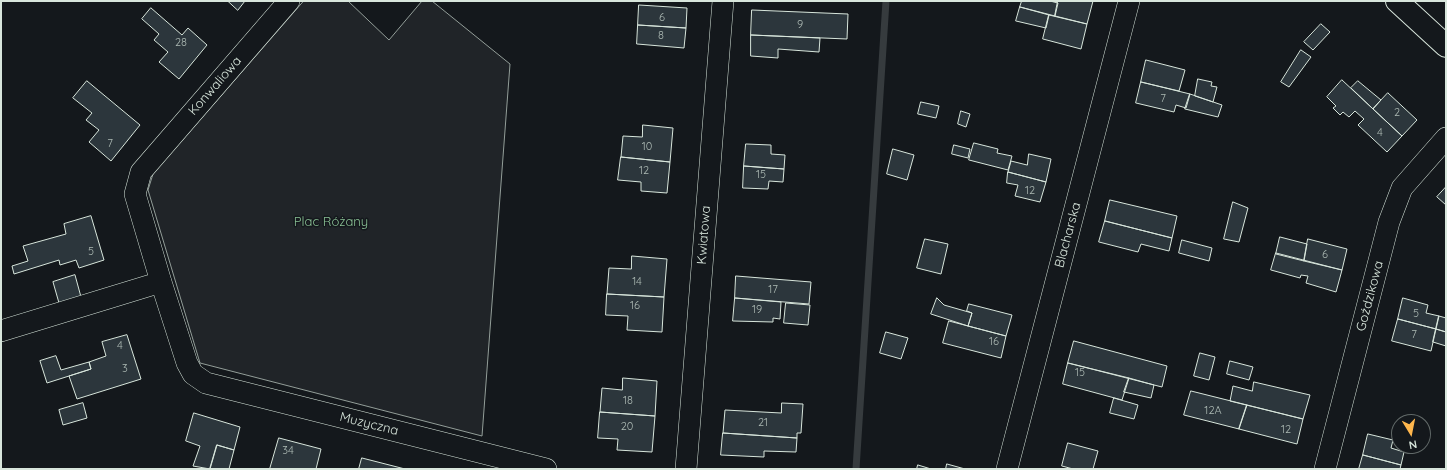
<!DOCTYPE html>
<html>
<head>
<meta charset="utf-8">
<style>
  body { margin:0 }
  #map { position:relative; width:1447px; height:470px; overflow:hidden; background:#14181c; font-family:Quicksand,sans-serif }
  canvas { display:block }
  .frame { position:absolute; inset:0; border:2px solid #d8e6dc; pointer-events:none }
  .north { position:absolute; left:1391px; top:414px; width:40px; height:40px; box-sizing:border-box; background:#14181c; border:1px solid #626a69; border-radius:50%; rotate:170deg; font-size:11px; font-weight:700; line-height:16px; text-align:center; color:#d8e6dc }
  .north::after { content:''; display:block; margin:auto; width:14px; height:18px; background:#ffb74d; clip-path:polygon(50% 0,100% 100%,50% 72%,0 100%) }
</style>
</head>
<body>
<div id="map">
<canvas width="1447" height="470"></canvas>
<div class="frame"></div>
<div class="north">N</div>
</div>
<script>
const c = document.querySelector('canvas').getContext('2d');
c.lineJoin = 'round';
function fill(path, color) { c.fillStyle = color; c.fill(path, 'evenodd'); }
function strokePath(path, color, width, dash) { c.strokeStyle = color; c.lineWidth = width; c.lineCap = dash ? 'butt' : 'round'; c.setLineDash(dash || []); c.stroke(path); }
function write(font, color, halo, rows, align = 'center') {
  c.font = font + ' Quicksand,sans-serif'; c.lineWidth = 3; c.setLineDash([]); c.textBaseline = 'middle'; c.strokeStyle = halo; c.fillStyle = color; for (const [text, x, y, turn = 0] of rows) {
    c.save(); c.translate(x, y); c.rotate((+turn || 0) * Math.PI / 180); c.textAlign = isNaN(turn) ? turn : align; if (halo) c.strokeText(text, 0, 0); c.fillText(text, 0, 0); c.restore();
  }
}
const green = new Path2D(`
  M304,1H348L389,40L422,1H432L510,64L482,436L200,363L148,190L153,174Z`);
fill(green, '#202428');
strokePath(green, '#939e99', 1);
strokePath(new Path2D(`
  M856,469L886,1`), '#363b3e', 7);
const building = new Path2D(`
  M228,1H245L238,10Z
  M1022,1H1050L1058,3L1055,16L1020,7Z
  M1058,1H1093L1087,24L1055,16Z
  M639,5L687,8L686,28L638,25Z
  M1020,7L1049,15L1046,28L1016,21Z
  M151,8L182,35L188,28L207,45L179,79L159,62L168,52L154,40L159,34L142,19Z
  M752,10L848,14L847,39L751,35Z
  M1049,15L1087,24L1081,49L1043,39Z
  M1321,24L1330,32L1313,50L1304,42Z
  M638,25L686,28L684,48L637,44Z
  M751,35L820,38L819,52L778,49V58L751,56Z
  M1301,50L1311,57L1289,87L1281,82Z
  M1146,60L1185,70L1179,91L1141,82Z
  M1198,79L1212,82L1211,86L1217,87L1213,102L1195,96Z
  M1342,80L1402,136L1387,152L1358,125L1364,119L1355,111L1349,117L1343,112L1340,115L1333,108L1336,106L1327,97Z
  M87,81L140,125L111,161L89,142L99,130L86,120L92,113L73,98Z
  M1358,81L1381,100L1373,109L1351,88Z
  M1141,82L1190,94L1186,108L1176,105L1174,112L1136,103Z
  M1388,93L1417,120L1402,136L1373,109Z
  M1190,94L1222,105L1218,117L1185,109Z
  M921,102L939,106L936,118L918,114Z
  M961,111L970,114L966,127L958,124Z
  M643,125L673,128L670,162L621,157L623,136L642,137Z
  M974,143L998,149L997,153L1012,156L1008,170L969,160Z
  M746,144L771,145V154L785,155L784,169L744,166Z
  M954,145L970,149L968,158L952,154Z
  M893,149L914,155L907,180L887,174Z
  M1029,154L1051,159L1046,182L1008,172L1011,161L1027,165Z
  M621,157L670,162L667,193L641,191V182L618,180Z
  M744,166L784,169L783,182L769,181L768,189L743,188Z
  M1008,172L1046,182L1040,202L1015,196L1018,185L1007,183Z
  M1446,187V205L1437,197Z
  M1110,200L1177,216L1172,238L1105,221Z
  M1233,202L1248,208L1239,242L1224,239Z
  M91,216L104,260L79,268L76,260L60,265L59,260L14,274L12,266L28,261L23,246L66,234L64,224Z
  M1105,221L1172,238L1169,251L1141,244L1138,252L1099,242Z
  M1280,237L1307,244L1304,261L1276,254Z
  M925,239L948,244L941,274L917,268Z
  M1308,239L1347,249L1342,270L1304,261Z
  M1182,240L1212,248L1209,261L1179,253Z
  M1276,253L1342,270L1336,292L1306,283L1308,276L1301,275L1300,278L1271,270Z
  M632,256L667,259L664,297L607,294L609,268L631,269Z
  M75,275L81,297L59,303L53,282Z
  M736,276L811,282L809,304L735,298Z
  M607,294L664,297L662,332L627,330L628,316L606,315Z
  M735,298L781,302L780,319L773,318V322L733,321Z
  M937,298L944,305L972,313L968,326L931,314Z
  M1403,298L1428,305L1426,313L1439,316L1436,329L1398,319Z
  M786,303L810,305L808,325L784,323Z
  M969,304L1012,315L1006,336L968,326L972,313L967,311Z
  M1439,316L1446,318V332L1436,329Z
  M1398,319L1436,329L1431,351L1392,341Z
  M949,321L1006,336L1001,358L943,343Z
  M1436,329L1446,332V346L1433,342Z
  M886,332L908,338L901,359L880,353Z
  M127,335L141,379L77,399L69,376L91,369L89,362L106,356L102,342Z
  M1074,341L1167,366L1162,387L1068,363Z
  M1200,353L1215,357L1209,380L1194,376Z
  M56,356L61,370L89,362L91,369L47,383L40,361Z
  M1230,361L1253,367L1249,380L1227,374Z
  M1068,363L1129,378L1122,400L1063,384Z
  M623,378L657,381L655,416L600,412L602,388L622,390Z
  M1129,378L1154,385L1151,398L1124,392Z
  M1254,382L1310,395L1303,419L1230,401L1233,386L1252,391Z
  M1191,391L1247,405L1239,429L1184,415Z
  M1114,398L1138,405L1134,419L1110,413Z
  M83,403L87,418L63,425L59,410Z
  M782,403L803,404L801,433H797V438L723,433L725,410L781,413Z
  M1247,405L1303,419L1297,444L1239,429Z
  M600,412L655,416L652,452L617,450L618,439L598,438Z
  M194,413L240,427L234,450L217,445L210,469L193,466L200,446L186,441Z
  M723,433L797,438L796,452L764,451V457L721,455Z
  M1368,434L1393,440L1391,448L1404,452L1401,465L1363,455Z
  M279,438L321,449L316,469H270Z
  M1068,443L1098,451L1093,469H1073L1062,466Z
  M217,445L234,450L229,469H210Z
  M1363,455L1401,465L1400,469H1359Z
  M362,458L405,469H359Z
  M947,464L965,469H946Z
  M918,465L931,469H932H917Z`);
fill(building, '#2c363c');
strokePath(building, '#d8e6dc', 1);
const minor = new Path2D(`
  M289,1L141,172L135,194L161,282L187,363L193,374L206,383L546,469
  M1,331L161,282
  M686,469L723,1
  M1007,469L1129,1
  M1325,469L1389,222L1402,188L1446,138`);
const tertiary = new Path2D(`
  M1397,1L1446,46`);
strokePath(minor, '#d8e6dc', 22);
strokePath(tertiary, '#d8e6dc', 24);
strokePath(minor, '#14181c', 21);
strokePath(tertiary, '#14181c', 22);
write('11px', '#adbab4', null, [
  ["6",662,18],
  ["9",800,25],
  ["8",661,36],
  ["28",181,43],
  ["7",1163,99],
  ["2",1397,113],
  ["4",1380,133],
  ["7",110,144],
  ["10",647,147],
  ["12",644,171],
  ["15",761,175],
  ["12",1030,191],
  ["5",91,252],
  ["6",1325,255],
  ["14",637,282],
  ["17",773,290],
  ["16",635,306],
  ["19",757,310],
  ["5",1416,314],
  ["7",1414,335],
  ["16",994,342],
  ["4",120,346],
  ["3",125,369],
  ["15",1080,373],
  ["18",628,401],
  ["12A",1213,411],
  ["21",763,423],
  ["20",627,427],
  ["12",1286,430],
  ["34",288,451]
]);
write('13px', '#d8e6dc', '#14181c', [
  ["Konwaliowa",215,86,-49],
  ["Kwiatowa",704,235,-86],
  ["Blacharska",1068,235,-75],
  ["Goździkowa",1370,296,-75],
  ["Muzyczna",369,424,14]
]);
write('13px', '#8ac095', '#14181c', [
  ["Plac Różany",331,222]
]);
</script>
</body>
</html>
